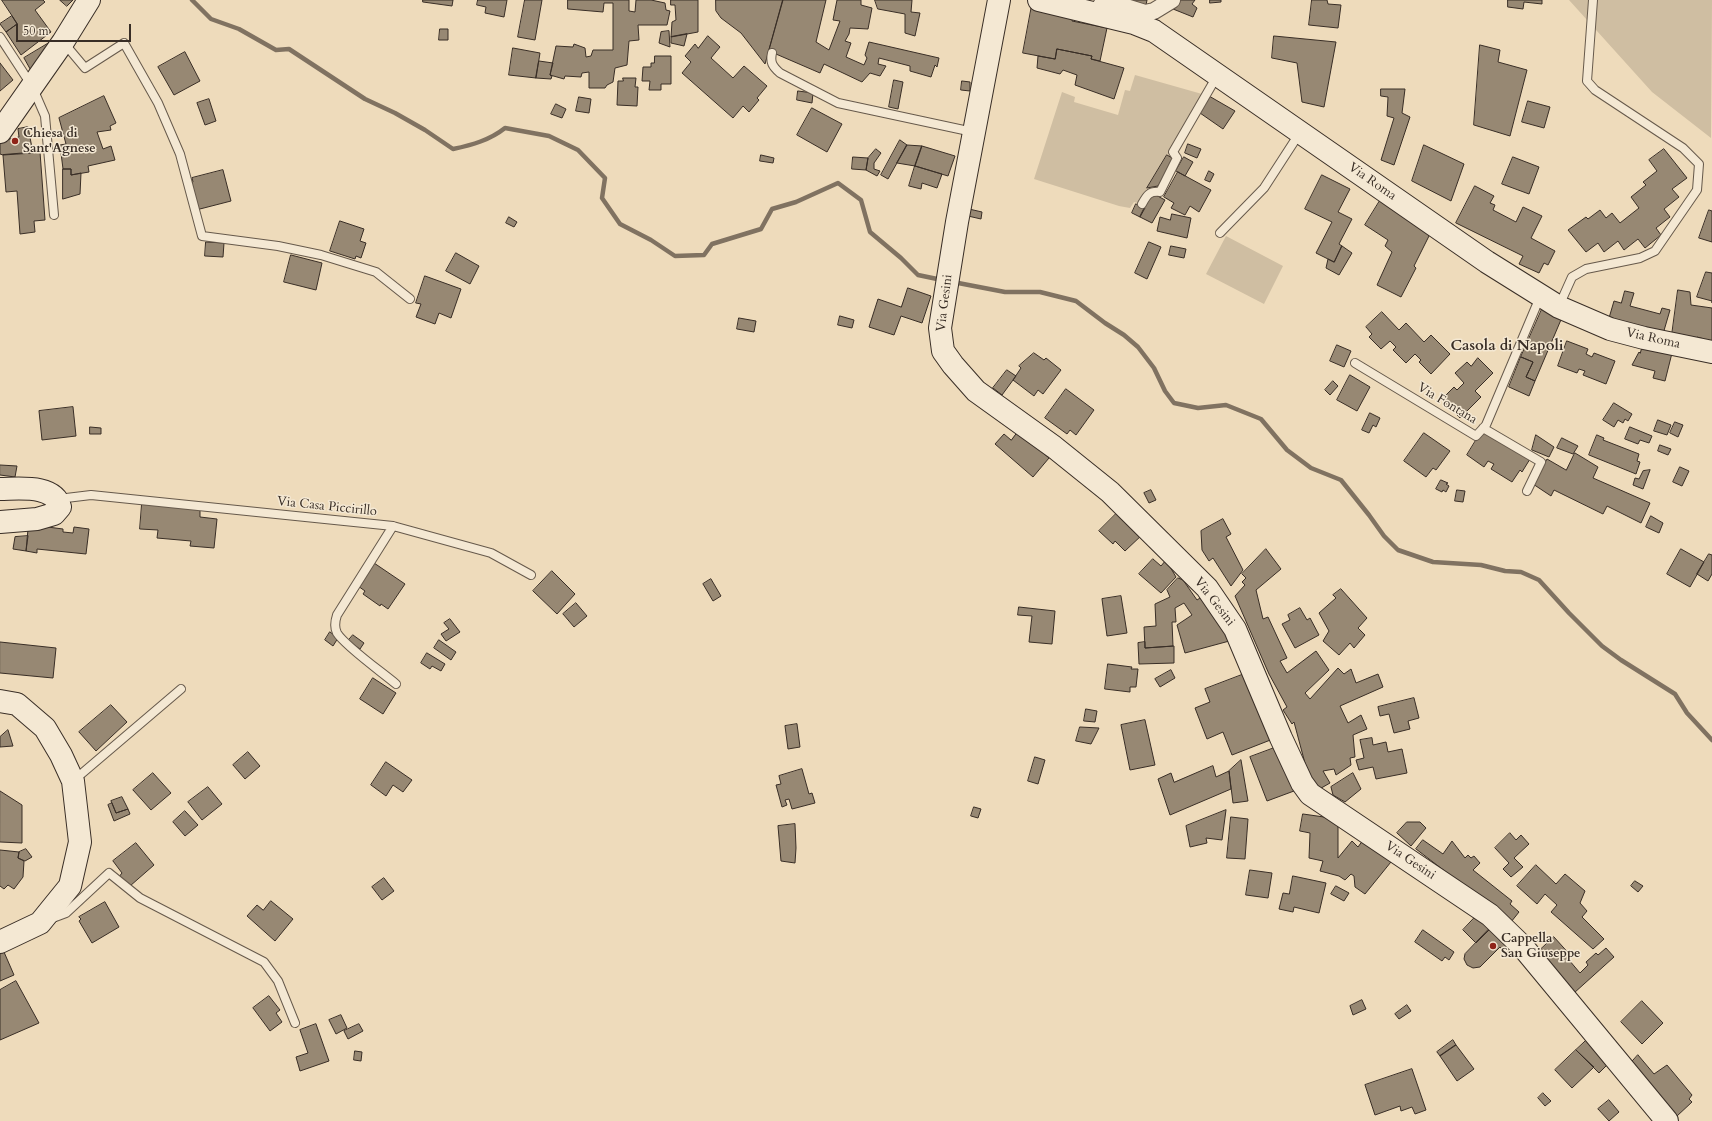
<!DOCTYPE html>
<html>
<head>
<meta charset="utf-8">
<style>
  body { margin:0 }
  #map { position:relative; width:1712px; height:1121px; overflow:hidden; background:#eedbbb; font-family:Cardo,serif }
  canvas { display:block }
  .scale { position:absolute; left:16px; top:24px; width:115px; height:18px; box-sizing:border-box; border:2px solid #392e26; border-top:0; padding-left:5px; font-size:12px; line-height:14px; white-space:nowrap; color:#392e26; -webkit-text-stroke:3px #f4e8d3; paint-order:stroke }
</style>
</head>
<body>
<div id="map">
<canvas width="1712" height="1121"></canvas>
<div class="scale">50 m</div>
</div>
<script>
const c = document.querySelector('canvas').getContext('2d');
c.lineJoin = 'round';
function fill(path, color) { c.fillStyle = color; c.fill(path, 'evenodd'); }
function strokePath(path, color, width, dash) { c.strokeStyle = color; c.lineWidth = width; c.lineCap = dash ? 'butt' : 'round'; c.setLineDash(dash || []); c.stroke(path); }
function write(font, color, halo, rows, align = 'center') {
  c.font = font + ' Cardo,serif'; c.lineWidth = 3; c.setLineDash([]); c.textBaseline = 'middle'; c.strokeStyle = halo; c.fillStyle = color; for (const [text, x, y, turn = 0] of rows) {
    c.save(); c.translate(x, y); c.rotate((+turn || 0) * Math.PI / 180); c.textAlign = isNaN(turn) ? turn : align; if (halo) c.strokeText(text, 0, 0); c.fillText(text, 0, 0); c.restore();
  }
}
fill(new Path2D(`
  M1569,0H1712L1711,138L1652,92Z
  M1135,75L1202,94V97L1138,203L1134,202L1130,208L1119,206L1034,179L1062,92L1075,97L1074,102L1118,115L1125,90L1130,91Z
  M1226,236L1283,266L1264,304L1206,274Z`), '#cfbea2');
strokePath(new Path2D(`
  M192,0L211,19L239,29L276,50L289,49L365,99L395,113L425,130L453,149C472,145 490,140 505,128L549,136L578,150L605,178L602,198L620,224L651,240L675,256L704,255L712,244L761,229L772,209L796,202L838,183L861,200L870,232L901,258L918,275L942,280
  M953,282L1005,292H1040L1076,301L1105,323L1124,335L1138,347L1154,368L1165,391L1174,403L1198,408L1226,405L1261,419L1287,450L1311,468L1341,480L1369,515L1384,536L1398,550L1433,562L1481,565L1505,571L1521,572L1539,580L1569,613L1602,646L1621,660L1675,694L1687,713L1712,740`), '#807261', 4.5);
const building = new Path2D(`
  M2,0H43L45,2L35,10L51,32L21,55L6,32L17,24Z
  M60,0H73L67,6Z
  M423,0H453L452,6L423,2Z
  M478,0H507L504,17L485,13L486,7L477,5Z
  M525,0H542L535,40L518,37Z
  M568,0H629V11L635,12L636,0H651L665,3L666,10L670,11L667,25H638L639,40L629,41L627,65L615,68L613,82L607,85L605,88H589V72L582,73L581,77L565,76L564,79L550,75L556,46L573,47L574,44L585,48L586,57L591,56L593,50H613V3H604L603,12L568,9Z
  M671,0H698V32L671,37L672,22L676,20L675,5H671Z
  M716,0H783L765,64L741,33L721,18L716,11Z
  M783,0H826L816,42L829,50L840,21L833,20L837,0H861V5L872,8L868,29L850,28L849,34L845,41L851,43L846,57L864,65L867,58L865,55L869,42L939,58L937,67L935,65L931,77L910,71V66L879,58L878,64L886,66L880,76L870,73L862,82L824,64L820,73L769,51Z
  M875,0H912L911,12L920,13L915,36L905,33V14L878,9Z
  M1134,0H1147L1146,5L1133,3Z
  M1181,0H1195L1192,4L1197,8L1193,17L1173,9Z
  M1210,0H1221V2L1210,3Z
  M1312,0H1327L1328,4L1341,5L1338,28L1309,25Z
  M1508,0H1542V4L1524,2L1523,9L1508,7Z
  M1032,5L1074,13L1072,21L1107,28L1100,61L1091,59L1092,56L1057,49L1055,59L1023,53Z
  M12,16L17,24L6,32L0,24Z
  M440,29H448V40H439Z
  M669,31L670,47L659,43L661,32Z
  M687,34L684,46L671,43V37Z
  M708,36L720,47L711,58L733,78L744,66L767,86L757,98L759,100L749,112L743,106L733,118L682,73L691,62L685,56L695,44L698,48Z
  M1274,36L1336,42L1324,107L1302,102L1297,63L1272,58Z
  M52,41L34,76L24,58Z
  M1480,45L1500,50L1498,62L1527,70L1510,136L1474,125Z
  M513,48L540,53L536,78L509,75Z
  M1057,49L1092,56L1091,59L1124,68L1114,99L1075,85L1077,75L1063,70L1060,74L1037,68L1038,56L1055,59Z
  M185,52L200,81L174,95L158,67Z
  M655,56H671V84H661V90H649L650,81H642L643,67H651V63H654Z
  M539,61L553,63L550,75L552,76L551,79L536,78Z
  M0,63L13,80L0,91Z
  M623,78H636L635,87H638L637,106L617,105L618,81H623Z
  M894,80L903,82L898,109L889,107Z
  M962,81L970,82V91L961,90Z
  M1381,89H1405L1402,113L1410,117L1394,165L1381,160L1394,118L1387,116L1388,97L1381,96Z
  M798,91L813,93L812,103L797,100Z
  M104,96L116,123L110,126L111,130L97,132L103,149L111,146L115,160L88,166L89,172L71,175V169H63L60,145L66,144L59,118Z
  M1209,96L1235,111L1223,129L1200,113Z
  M579,97L591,99L589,113L576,111Z
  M209,99L216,121L205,125L197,103Z
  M1528,101L1550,107L1544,128L1522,122Z
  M556,104L566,109L562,118L551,114Z
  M812,108L842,124L827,152L797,135Z
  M28,127L33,153L3,155L0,154V141L19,137L18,129Z
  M900,140L907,145L888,179L881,175Z
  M1188,144L1201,149L1197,158L1185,153Z
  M907,145L922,146L915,166L897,163Z
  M1424,145L1464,164L1451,201L1412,181Z
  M922,146L955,156L948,176L915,166Z
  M876,149L881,153L874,163V169L880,171L877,176L866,170L868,158Z
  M1664,149L1687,178L1672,189L1679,197L1664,209L1670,217L1656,228L1661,235L1645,248L1638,239L1624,250L1618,241L1604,252L1598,243L1586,252L1568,230L1586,217L1588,219L1600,210L1606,218L1612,213L1620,223L1639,208L1631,197L1646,185L1643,182L1657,171L1649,160Z
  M40,152L45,220L34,221L35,232L20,234L17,191L6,192L3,155Z
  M761,155L774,158L773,163L760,161Z
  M1167,155L1174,159L1158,186L1147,188Z
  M853,157L868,158L866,170L852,169Z
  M1184,157L1193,162L1185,176L1176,171Z
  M1513,157L1539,167L1529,194L1502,184Z
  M915,166L942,174L937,188L922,183L921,189L909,186Z
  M63,169H71V175L81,173L80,194L63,199Z
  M223,170L231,201L196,210L189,185L193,182L192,178Z
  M1209,171L1214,174L1210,182L1205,180Z
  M1178,172L1211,190L1199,212L1190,206L1185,215L1171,208L1174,203L1164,197Z
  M1322,175L1350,189L1338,212L1352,219L1339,244L1342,246L1334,262L1316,253L1332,222L1305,209Z
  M1475,186L1494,196L1490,203L1495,205L1493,210L1516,222L1523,207L1542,216L1531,238L1555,251L1548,265L1544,263L1539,273L1519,264L1523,256L1456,223Z
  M1152,193L1165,200L1152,223L1140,217Z
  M1381,199L1418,225L1429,236L1414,266L1416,268L1401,297L1377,285L1392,252L1385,246L1388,240L1365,225Z
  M1136,204L1145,208L1140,217L1132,213Z
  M969,209L982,212L981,219L968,216Z
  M1709,210L1712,211V242L1699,238Z
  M1172,214L1191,218L1187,238L1157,231L1160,217L1170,220Z
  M509,217L517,222L514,227L506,223Z
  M340,221L364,229L360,241L366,243L361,258L356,256L355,259L330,251Z
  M206,242L224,243L223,257L205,256Z
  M1149,242L1161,247L1147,279L1135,273Z
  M1171,246L1186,249L1184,258L1169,255Z
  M1342,246L1352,253L1339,275L1326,268L1328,259L1334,262Z
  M456,253L479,266L470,284L446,271Z
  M291,255L322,263L316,290L284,282Z
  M1706,272L1712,273V303V301L1697,297Z
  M425,276L461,289L451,318L439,313L435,324L416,317L421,304L416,303Z
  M908,288L931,296L922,323L901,316L894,335L869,327L878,299L901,307Z
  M1678,290L1690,292L1691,305L1712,308V343L1703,341L1704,339L1697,337L1696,340L1672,335Z
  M1625,291L1634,293L1630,306L1660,314L1662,308L1670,310L1663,334L1609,318L1614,301L1621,303Z
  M1543,307L1563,315L1535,381L1526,377L1533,362L1521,357Z
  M1382,312L1399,330L1406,323L1424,342L1431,335L1450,354L1431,374L1419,362L1421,360L1415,354L1406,363L1393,350L1396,347L1390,341L1381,349L1369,337L1372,334L1366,327Z
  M840,316L854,320L852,328L838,325Z
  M739,318L756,321L754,332L737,329Z
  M1567,341L1588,349L1586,354L1592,357L1594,353L1615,361L1606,384L1583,375L1585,371L1579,369L1577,373L1558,366Z
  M1644,341L1673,349L1665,381L1653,378L1655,371L1632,365L1639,352L1640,353Z
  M1337,345L1351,351L1344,367L1330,361Z
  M1034,353L1044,360L1046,358L1061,370L1043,394L1038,390L1034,396L1013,380L1021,368L1019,366Z
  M1521,357L1533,362L1526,377L1535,381L1529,396L1509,387Z
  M1478,358L1493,373L1475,391L1481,397L1460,418L1442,399L1454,387L1457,390L1464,383L1455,373L1467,362L1471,366Z
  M1007,370L1016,376L1002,395L993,388Z
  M1350,375L1370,387L1357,411L1337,400Z
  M1333,381L1338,386L1330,395L1325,390Z
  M1066,389L1094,410L1076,435L1070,430L1067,434L1045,418Z
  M1614,403L1632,414L1628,421L1625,419L1623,423L1618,420L1614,427L1603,420Z
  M73,407L76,436L42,440L39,411Z
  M1370,413L1380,418L1376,427L1373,425L1369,433L1362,430Z
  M1658,420L1671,425L1667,435L1654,431Z
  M1675,422L1683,425L1678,437L1670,433Z
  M90,427L101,428V434H90Z
  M1630,427L1652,436L1649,443L1640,440L1638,444L1625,439Z
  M1020,429L1044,450L1042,452L1049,458L1033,477L995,444L1004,434L1011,440Z
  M1483,429L1530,459L1522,472L1520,470L1512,482L1491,469L1494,464L1488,461L1484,467L1467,455Z
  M1424,433L1450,451L1436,470L1433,468L1426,477L1404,461Z
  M1536,435L1554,447L1549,457L1532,450Z
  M1597,435L1604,438L1603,440L1639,454L1637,461L1640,462L1636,474L1589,455Z
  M1562,438L1578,446L1573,454L1557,448Z
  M1660,445L1671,449L1668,455L1658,451Z
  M1575,453L1598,467L1593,478L1650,503L1641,523L1607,506L1603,514L1554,490L1551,496L1533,484L1547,459L1566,470Z
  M0,465L17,466L15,477L0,475Z
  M1680,467L1689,471L1682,486L1673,482Z
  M1650,470L1643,489L1633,485L1635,478L1639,479L1643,471Z
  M1441,480L1448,483L1446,484L1449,486L1446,492L1443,490L1442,492L1436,489Z
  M1151,490L1156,500L1149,503L1144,493Z
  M1457,490L1465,491L1463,502L1455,501Z
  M142,504L200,509V517L217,519L214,548L190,546L191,541L157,538L158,530L140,529Z
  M1119,511L1143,534L1125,551L1115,541L1113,544L1099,531Z
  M1651,516L1663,523L1659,533L1646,527Z
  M1223,519L1231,534L1226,537L1243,570L1231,586L1213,558L1209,561L1202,550L1201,531Z
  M40,526L63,529V532L73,533L74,527L89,529L86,554L37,549V553L26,551L28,529L39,530Z
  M28,536L26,551L13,549L15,537Z
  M1266,549L1281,569L1256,590L1263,619L1268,617L1287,658L1280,661L1287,673L1316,651L1329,670L1305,693L1310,699L1338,668L1344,674L1351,669L1356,683L1378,674L1383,687L1340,706L1348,723L1361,715L1367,729L1353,735L1355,757L1350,758L1351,765L1336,775L1334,769L1323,771L1330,783L1316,791L1310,782L1294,722L1292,724L1283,710L1287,707L1269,674L1235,596L1245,585L1242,582L1246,578L1242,574Z
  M1681,549L1704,562L1690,587L1667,574Z
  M1709,554L1712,555V574L1708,581L1697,574Z
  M1153,559L1161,566L1166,560L1176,577L1161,593L1139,574Z
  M374,563L405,584L388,609L381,604L380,606L363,594L365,591L358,586Z
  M552,571L575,594L557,614L533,591Z
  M1178,578L1183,580L1197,600L1203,596L1233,640L1185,653L1177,625L1192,615L1184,603L1175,608L1176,622H1172L1173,646L1145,648L1144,627L1156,626L1155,604L1170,597L1167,590Z
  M711,579L721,596L713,601L703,584Z
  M1341,589L1367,618L1358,628L1365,635L1354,648L1350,643L1339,655L1323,641L1329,631L1319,613L1336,598L1333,595Z
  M1121,596L1127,633L1107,636L1102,599Z
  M576,603L587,616L574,627L563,614Z
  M1019,607L1055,611L1052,644L1029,642L1032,616L1018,615Z
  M1300,608L1307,620L1310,618L1319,635L1295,648L1282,624L1290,620L1288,615Z
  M450,619L460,632L446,641L441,634L449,629L444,623Z
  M330,632L338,638L333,646L325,640Z
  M353,635L364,643L360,649L348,641Z
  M439,640L456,652L451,660L434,648Z
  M0,642L56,648L53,678L0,673Z
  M1145,642V648L1174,646V663L1139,664L1138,643Z
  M427,653L445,664L441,671L432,666L430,669L421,663Z
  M1108,664L1132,667L1131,669H1138L1136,687H1130V692L1105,689Z
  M1171,670L1175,678L1160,687L1155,679Z
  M1247,673L1273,739L1232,755L1223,732L1207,739L1195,708L1210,702L1205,689Z
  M373,678L396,693L383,714L360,699Z
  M1414,698L1419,718L1408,721L1410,729L1394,733L1389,714L1380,716L1378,707Z
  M111,705L127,722L96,751L79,732Z
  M1086,709L1097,711L1095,722L1084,721Z
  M1145,720L1155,765L1130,770L1121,725Z
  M797,724L800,747L788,749L785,726Z
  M1080,727L1099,728L1091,744L1076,741Z
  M8,730L13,746L0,747V737Z
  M1372,738L1373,745L1386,742L1388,752L1402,749L1407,773L1376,779L1373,767L1359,770L1356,760L1364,758L1360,740Z
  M1277,747L1294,791L1267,801L1250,757Z
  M248,752L260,766L245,779L233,765Z
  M1035,757L1045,760L1038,784L1028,781Z
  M1241,760L1248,801L1233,803L1229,771Z
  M386,762L412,780L403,792L393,785L386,796L371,785Z
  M1213,766L1216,777L1229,771L1231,789L1170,815L1158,779L1171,773L1174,782Z
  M802,769L809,794L812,793L815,803L792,809L789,799L785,800L787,805L782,807L776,785L781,784L779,776Z
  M153,773L171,793L151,810L133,790Z
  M1353,773L1361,789L1345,802L1333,795L1331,787Z
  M208,787L222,804L202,820L188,802Z
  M0,791L22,805V843L0,842Z
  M122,797L128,809L116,813L111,801Z
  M112,803L116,813L128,809L130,814L114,821L108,805Z
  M974,807L981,809L978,818L971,816Z
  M1226,810L1222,840L1206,838L1207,843L1190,847L1186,826Z
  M185,811L198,825L185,836L173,822Z
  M1303,814L1338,819V858L1352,841L1358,847L1366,836L1395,857L1365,894L1355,887L1354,876L1351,874L1345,880L1339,876L1320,871L1323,861L1309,858L1310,833L1300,831Z
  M1231,817L1248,819L1245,859L1227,858Z
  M1407,822H1420L1426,828L1411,846L1397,833Z
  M795,824L796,848L795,863L781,861L778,826Z
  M1510,833L1516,840L1521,835L1529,844L1514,858L1523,867L1511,877L1503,869L1509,863L1495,848Z
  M1423,840L1443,854L1452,841L1465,858L1468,855L1471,858L1474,856L1480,863L1473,870L1512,901L1510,904L1519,912L1511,922L1416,849Z
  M136,843L154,865L130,886L118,878L122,873L113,861Z
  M26,849L32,857L25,861L18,858L19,852Z
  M0,850L19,852L18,858L24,861L23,877L14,889L8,885L4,889L0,886Z
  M1536,865L1556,884L1565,874L1585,891L1580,903L1587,911L1582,917L1604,939L1593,949L1551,912L1557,905L1545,894L1537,904L1517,886Z
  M1250,870L1272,873L1268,898L1246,895Z
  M1293,876L1326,883L1319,913L1294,907L1293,912L1279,909L1283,893L1289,894Z
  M384,878L394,891L382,900L372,887Z
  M1635,881L1643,886L1638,892L1631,886Z
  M1336,886L1349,893L1344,901L1331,894Z
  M271,901L293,919L275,941L247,916L257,905L263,910Z
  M105,902L119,927L92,943L79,921L81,919L79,917Z
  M1480,912L1494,925L1476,943L1463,930Z
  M1494,924L1515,945L1506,954L1500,947L1480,967L1473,968L1467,965L1464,959L1465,954Z
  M1423,930L1454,952L1449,960L1445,957L1442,961L1415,942Z
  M1554,937L1572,957L1569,960L1580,973L1588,965L1586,962L1596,953L1598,955L1606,948L1614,957L1574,993L1538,952Z
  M4,952L14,975L0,981V954Z
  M16,981L39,1023L0,1040V990Z
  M269,996L280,1010L276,1013L282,1022L270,1031L253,1008Z
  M1362,1000L1366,1009L1353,1015L1350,1006Z
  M1642,1001L1663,1023L1642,1044L1621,1022Z
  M1407,1005L1411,1011L1399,1019L1395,1014Z
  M341,1015L347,1028L336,1034L329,1020Z
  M316,1024L329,1061L300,1071L296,1057L308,1053L300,1030Z
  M359,1024L363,1031L348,1039L344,1031Z
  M1590,1037L1612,1060L1599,1073L1576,1050Z
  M1453,1040L1456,1045L1440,1056L1437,1052Z
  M1456,1045L1474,1069L1457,1081L1440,1056Z
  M1576,1050L1594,1067L1572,1088L1555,1070Z
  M355,1051L362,1052L361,1061L354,1060Z
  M1638,1055L1654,1074L1667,1065L1692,1095L1689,1099L1692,1102L1677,1116L1630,1064Z
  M1412,1069L1426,1110L1415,1114L1412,1107L1401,1111L1400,1106L1375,1115L1365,1085Z
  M1543,1093L1551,1101L1545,1106L1538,1098Z
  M1609,1100L1619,1112L1609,1121L1598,1109Z`);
fill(building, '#978873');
strokePath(building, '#392e26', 1);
const lane = new Path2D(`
  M0,37L32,86L45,116L54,215
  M64,43L85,68L124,43L158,103L180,154L202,236L278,246L321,255L376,272L410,299
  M772,53C770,62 772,66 780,73L838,103L973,132
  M1142,204C1147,195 1149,191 1160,192L1177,158L1173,152L1217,76
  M1220,233L1264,188L1299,134
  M1559,306L1572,277L1586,269L1640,258L1655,251L1697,190L1699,164L1683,148L1595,90L1587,81L1593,0
  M1355,363L1476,436L1486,425L1540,297
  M1483,428L1541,462L1527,491
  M58,499L91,495L393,526L337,615C335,621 334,627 337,633C345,646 383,673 396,684
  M393,526L491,553L531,575
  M73,781L181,689
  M50,919L66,913L109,873L140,898L264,962L278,981L295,1023`);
const street = new Path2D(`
  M1096,13L1102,4L1107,1L1145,13L1154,11L1172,0`);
const secondary = new Path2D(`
  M999,0L957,222L940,328L943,351L953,365L976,391L1054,447L1110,492L1207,588L1235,629L1281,738L1302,783L1310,794L1490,915L1523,947L1667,1121
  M1039,0L1134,23L1154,31L1487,262L1559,307L1610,329L1644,338L1712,352
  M0,132L63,42L89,0
  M0,489C19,489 54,484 60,507L54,514L37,519L0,522
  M0,701L17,704L45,728L61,755L73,781L80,842L70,886L40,923L0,942`);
strokePath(lane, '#66594b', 10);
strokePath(street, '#66594b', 18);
strokePath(secondary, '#392e26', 24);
strokePath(lane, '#f4e8d3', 8);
strokePath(street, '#f4e8d3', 16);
strokePath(secondary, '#f4e8d3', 22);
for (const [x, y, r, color] of [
  [15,141,4,"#8f2418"],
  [1493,946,4,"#8f2418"]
]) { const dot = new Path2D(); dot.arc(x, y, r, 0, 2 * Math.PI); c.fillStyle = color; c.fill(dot); strokePath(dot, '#f4e8d3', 1.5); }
write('bold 13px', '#392e26', '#f4e8d3', [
  ["Chiesa di",23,134],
  ["Sant'Agnese",23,149],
  ["Cappella",1501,939],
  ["San Giuseppe",1501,954]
], 'left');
write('13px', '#392e26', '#f4e8d3', [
  ["Via Roma",1372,182,35],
  ["Via Gesini",945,303,-83],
  ["Via Roma",1653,339,13],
  ["Via Fontana",1447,404,31],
  ["Via Casa Piccirillo",327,507,6],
  ["Via Gesini",1214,602,52],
  ["Via Gesini",1410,861,34]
]);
write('bold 15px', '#392e26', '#f4e8d3', [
  ["Casola di Napoli",1507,347]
]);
</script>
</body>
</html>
